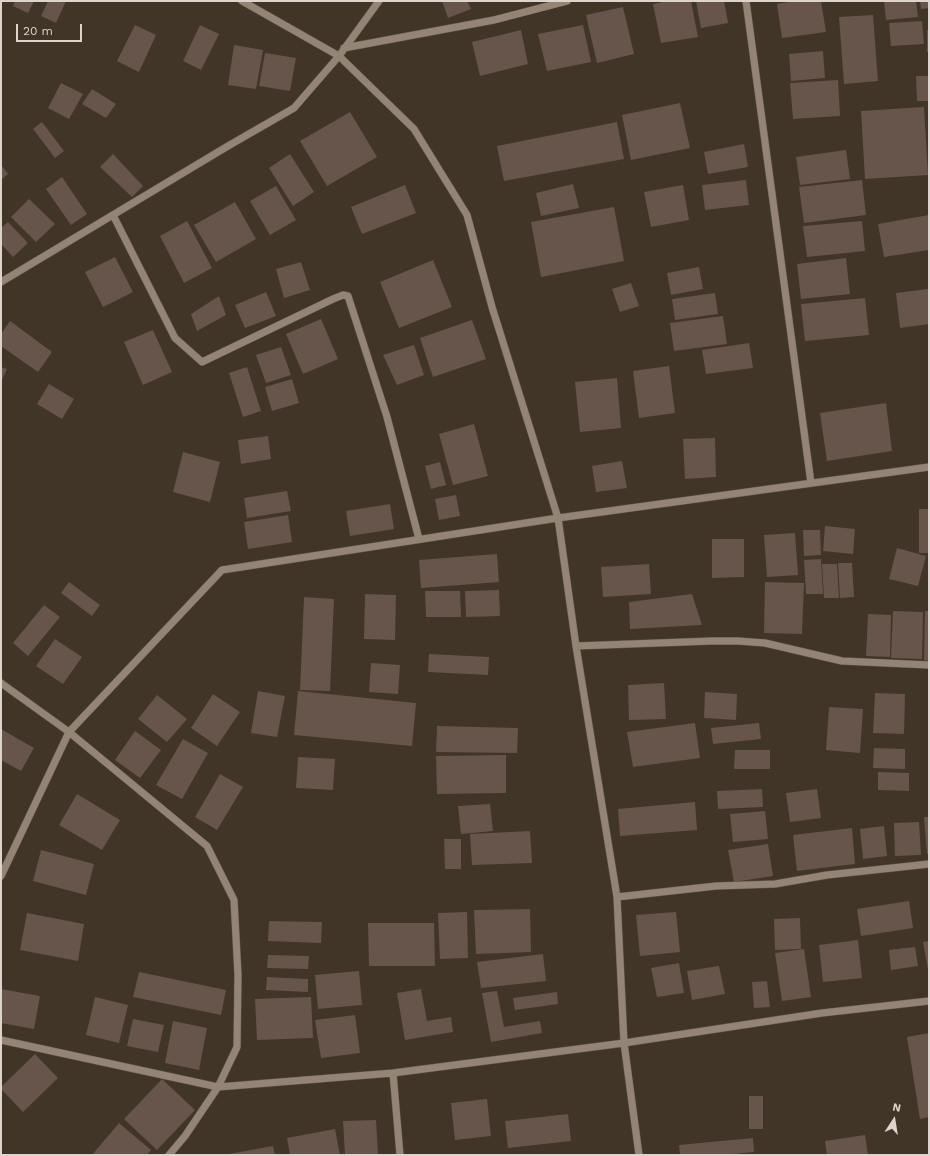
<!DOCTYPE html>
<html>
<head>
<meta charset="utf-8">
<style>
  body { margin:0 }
  #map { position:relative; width:930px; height:1156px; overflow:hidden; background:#413527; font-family:"Work Sans",sans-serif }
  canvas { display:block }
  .frame { position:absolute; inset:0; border:2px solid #ddd5cd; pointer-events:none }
  .north { position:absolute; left:874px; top:1100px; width:40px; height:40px; -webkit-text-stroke:3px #413527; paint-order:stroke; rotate:12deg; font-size:11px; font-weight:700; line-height:16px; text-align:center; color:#ddd5cd }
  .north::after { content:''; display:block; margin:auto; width:14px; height:18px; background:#ddd5cd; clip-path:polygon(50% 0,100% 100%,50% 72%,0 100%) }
  .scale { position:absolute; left:16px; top:24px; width:66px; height:18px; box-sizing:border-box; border:2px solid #ddd5cd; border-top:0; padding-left:5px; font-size:12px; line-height:14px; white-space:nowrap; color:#ddd5cd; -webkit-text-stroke:3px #413527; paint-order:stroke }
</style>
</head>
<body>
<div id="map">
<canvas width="930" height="1156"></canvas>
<div class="frame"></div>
<div class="north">N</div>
<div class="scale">20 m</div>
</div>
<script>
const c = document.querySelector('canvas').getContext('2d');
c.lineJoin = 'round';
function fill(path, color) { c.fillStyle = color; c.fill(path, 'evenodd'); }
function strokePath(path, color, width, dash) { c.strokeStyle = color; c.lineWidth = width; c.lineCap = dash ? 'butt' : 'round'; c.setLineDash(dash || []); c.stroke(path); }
fill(new Path2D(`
  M15,1H34L28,13L13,6Z
  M48,1H66L56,23L41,16Z
  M442,1H467L471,9L448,18Z
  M668,1H691L698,37L661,43L653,4Z
  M696,1H724L728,23L701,28Z
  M795,1H821L826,32L782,38L777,4Z
  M884,1H916L918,17L886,20Z
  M920,1H929V8L921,9Z
  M623,7L634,54L597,63L586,15Z
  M873,15L878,81L844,84L839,17Z
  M922,21L924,44L891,46L889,23Z
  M135,25L156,35L139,72L117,61Z
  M200,25L219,34L201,70L183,61Z
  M583,25L591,62L547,71L538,34Z
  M521,30L528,64L480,76L472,42Z
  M927,30H929V52H927Z
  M234,45L263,50L256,89L228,85Z
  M823,51L825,78L791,81L789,54Z
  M265,53L296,58L290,91L259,86Z
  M916,76H929V101H917Z
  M838,80L840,116L793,119L790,83Z
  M61,83L83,94L69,119L48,108Z
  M92,89L116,104L106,118L82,104Z
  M680,103L690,148L631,160L622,115Z
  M924,107L928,175L865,179L861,111Z
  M350,112L377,157L327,186L300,141Z
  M42,122L64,151L55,158L33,129Z
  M617,122L624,159L504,181L497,146Z
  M744,144L748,167L708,174L704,152Z
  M846,150L850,179L800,185L796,157Z
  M113,154L143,186L132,197L100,167Z
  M290,154L314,192L293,206L269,168Z
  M1,165L8,174L1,180Z
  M62,177L87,214L71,225L46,189Z
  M746,180L749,205L705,210L702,185Z
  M862,180L866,215L804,223L799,187Z
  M573,184L579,208L541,216L536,193Z
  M405,185L416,213L362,234L351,207Z
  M683,185L689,220L651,227L644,192Z
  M276,186L296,220L270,235L250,201Z
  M29,199L55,224L36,242L11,217Z
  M235,202L256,239L216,262L194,225Z
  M614,207L624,261L541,277L531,222Z
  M929,215V250L884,257L878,224Z
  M187,221L212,268L184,283L160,236Z
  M862,221L865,251L807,257L803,226Z
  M8,222L28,243L13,257L1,244V228Z
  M115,257L133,292L103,307L85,272Z
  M846,258L850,294L801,299L797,264Z
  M433,260L452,307L399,328L380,282Z
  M301,262L310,290L284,298L276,269Z
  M699,267L703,289L671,295L667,273Z
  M631,283L639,306L620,312L612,289Z
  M928,289L929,324L900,328L896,293Z
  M266,292L276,316L245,328L235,305Z
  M715,293L718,314L675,320L672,299Z
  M219,296L226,315L197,331L191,314Z
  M865,298L869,335L805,341L801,304Z
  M723,316L727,344L674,351L670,323Z
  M321,319L338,359L303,374L286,334Z
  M472,320L486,359L433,377L420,338Z
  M10,321L52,352L38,372L1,346V334Z
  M153,330L172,372L143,385L124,342Z
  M749,343L753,368L706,374L702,350Z
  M414,345L424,375L397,385L383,355Z
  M281,347L291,375L266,383L256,355Z
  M669,366L675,413L639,418L633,371Z
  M1,367L7,369L1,382Z
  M247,367L261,411L243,417L229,373Z
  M617,378L621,428L580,432L575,382Z
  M292,379L299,403L272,411L265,387Z
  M49,384L74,399L62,419L37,404Z
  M886,403L892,451L827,461L820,413Z
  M474,424L488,476L453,485L439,434Z
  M268,436L271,459L241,464L238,440Z
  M715,438L716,477L685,479L683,439Z
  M183,452L220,462L210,502L173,492Z
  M622,461L627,488L596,492L592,466Z
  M440,462L446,485L431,489L425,466Z
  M287,491L291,511L247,518L244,498Z
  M456,495L460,516L439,520L435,499Z
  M390,504L394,529L350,536L346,511Z
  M919,509H929V553H919Z
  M288,515L292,542L248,549L244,522Z
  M825,526L855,529L853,554L823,551Z
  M803,530H820L821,555L804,556Z
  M795,533L798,575L767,577L764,535Z
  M712,539H744V577L712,578Z
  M897,548L926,556L918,586L889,579Z
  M497,554L499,582L421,588L419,560Z
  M821,559L823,594H806L804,560Z
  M838,563H852L854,597L840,598Z
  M649,564L651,594L603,597L601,567Z
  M822,564H837L839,598H824Z
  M69,582L100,605L92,616L61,593Z
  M765,582L804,583L802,634L764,633Z
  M499,590L500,616L466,617L465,591Z
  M425,591H460L461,617H426Z
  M365,594L396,595L395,640L364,639Z
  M692,594L702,625L630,629L629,602Z
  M304,597L334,599L330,691L300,690Z
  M44,605L60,617L28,656L13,643Z
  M893,611L923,612L922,659L891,658Z
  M925,611H929V661L924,660Z
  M868,614L891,615L890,657L866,656Z
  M55,639L82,657L63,684L36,666Z
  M429,654L489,657L488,675L428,672Z
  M371,663L400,665L398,694L369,692Z
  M664,683L666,719L629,720L628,685Z
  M258,691L285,696L277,737L251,733Z
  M298,691L416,703L412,746L294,735Z
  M705,692L737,694L736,720L704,718Z
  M875,693L905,694L904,734L873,733Z
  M213,694L240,712L217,746L191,728Z
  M157,695L187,719L167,742L138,719Z
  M829,707L863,709L860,753L826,750Z
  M695,723L700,758L633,767L627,732Z
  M759,723L761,739L713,744L711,728Z
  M437,726L518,728L517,753L436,752Z
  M1,729L34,748L21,771L1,760Z
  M135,731L161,750L140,778L115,760Z
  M183,739L208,753L182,799L156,785Z
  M874,748L905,749V769L873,768Z
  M735,750H770V769H734Z
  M506,755V793L437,794L436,756Z
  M298,757L335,759L333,790L296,788Z
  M878,772L909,773V791L878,790Z
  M220,774L243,787L217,830L195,817Z
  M762,789L763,807L718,809L717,791Z
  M817,789L821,818L790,822L786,793Z
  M77,794L120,820L102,850L59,825Z
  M695,802L697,830L620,836L618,809Z
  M490,804L493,831L461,834L458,806Z
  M765,811L768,839L733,842L730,814Z
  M924,817H929V854H927Z
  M919,822L921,855L895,856L894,823Z
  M884,826L887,856L863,859L860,829Z
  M852,828L855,864L797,871L793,835Z
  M530,831L532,863L472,865L470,834Z
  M444,839H461V869H445Z
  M768,844L773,876L734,882L728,850Z
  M41,850L94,864L86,895L33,881Z
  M909,901L913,928L861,936L857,909Z
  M530,909L531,952L476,954L474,910Z
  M467,912L468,958L440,959L438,913Z
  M676,912L680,952L640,956L636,915Z
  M27,913L84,924L78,961L20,950Z
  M800,918L801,949L775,950L774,919Z
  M269,921L322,922L321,943L268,941Z
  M368,923H434L435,966H369Z
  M858,940L862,978L823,982L819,945Z
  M929,941V970H928L923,942Z
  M915,947L918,966L891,970L889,950Z
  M804,949L811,997L782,1001L775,953Z
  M543,954L546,981L481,988L477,962Z
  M268,955L309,956L308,969L267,968Z
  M679,963L684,993L657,997L651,968Z
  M719,966L725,994L692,1000L687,971Z
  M359,971L362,1005L318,1009L315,975Z
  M139,972L226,990L221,1015L133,997Z
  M267,977L308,979V992L266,990Z
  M767,981L770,1007L754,1008L752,982Z
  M1,989L40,996L34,1029L1,1023Z
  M421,989L427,1021L451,1017L453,1032L405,1040L397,993Z
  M497,991L504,1027L540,1021L542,1033L491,1042L482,993Z
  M557,992L558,1004L515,1010L513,998Z
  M95,997L128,1005L119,1043L86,1035Z
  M311,997L313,1038L257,1040L255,999Z
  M355,1015L360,1053L321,1058L315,1020Z
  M133,1019L164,1025L158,1052L127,1046Z
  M173,1021L207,1028L199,1070L165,1063Z
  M929,1033V1117L920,1119L907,1037Z
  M35,1054L58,1078L23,1112L1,1089V1087Z
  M162,1079L195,1110L157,1150L124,1119Z
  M749,1096H763V1129H749Z
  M487,1099L491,1136L455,1140L451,1103Z
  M568,1114L571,1141L508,1148L505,1121Z
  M376,1120L378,1155H345L343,1121Z
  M119,1123L151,1150L147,1155H92Z
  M335,1129L340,1155H290L287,1138Z
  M865,1135L868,1155H827L825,1141Z
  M753,1138L754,1152L722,1155H680L679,1145Z
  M273,1146L275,1155H229V1154Z`), '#67544b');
const minor = new Path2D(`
  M242,1L339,56L414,129L467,215L492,307L558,518L576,646L617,897L624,1043L639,1155
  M746,1L811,483
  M344,48L494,20L567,1
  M113,215L175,338L202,362L333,299L343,295L348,296L387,417L419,539
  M1,282L228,146L294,108L339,56L379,1
  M576,646L712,641H738L765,643L842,661L929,665
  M1,683L69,732L207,846L234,900L238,975L237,1047L218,1087L185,1136L169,1155
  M1,876L69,732L222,570L558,518L929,467
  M617,897L716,886L775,884L827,875L929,864
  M1,1040L218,1087L393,1073L624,1043L822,1013L929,1001
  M393,1073L400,1155`);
strokePath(minor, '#5e5448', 8);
strokePath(minor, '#938475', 7);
</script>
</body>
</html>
